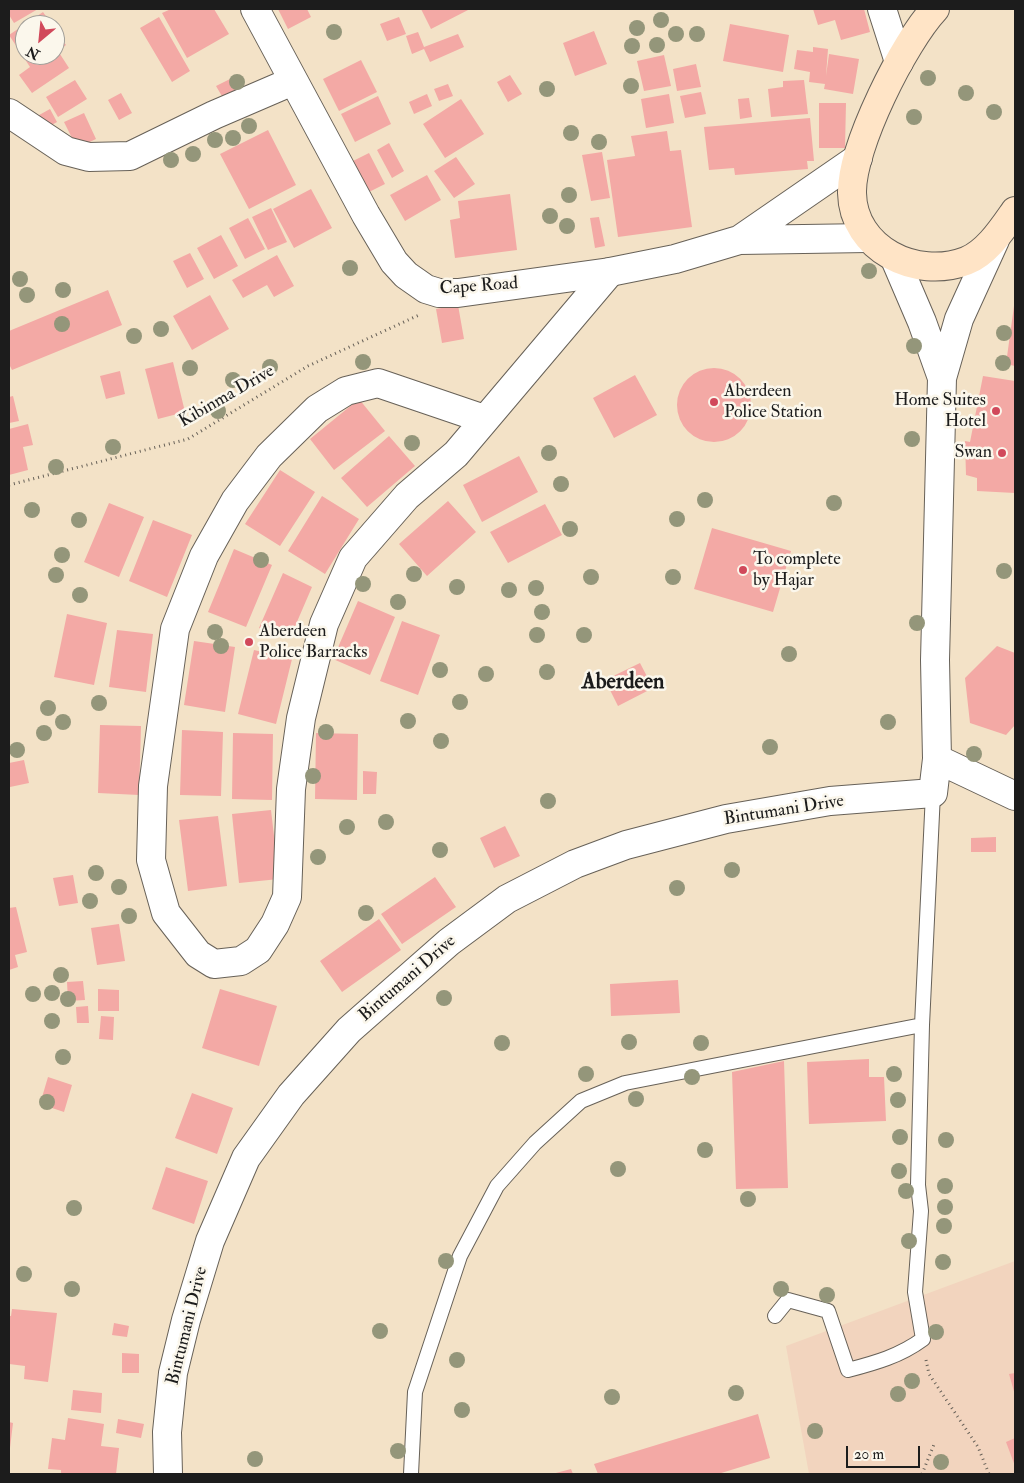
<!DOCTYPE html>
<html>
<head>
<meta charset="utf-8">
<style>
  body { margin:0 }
  #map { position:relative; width:1024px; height:1483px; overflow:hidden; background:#f3e2c7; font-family:"IM FELL Double Pica",serif }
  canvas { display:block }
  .frame { position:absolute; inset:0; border:10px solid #1c1c1c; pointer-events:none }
  .north { position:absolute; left:15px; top:15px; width:50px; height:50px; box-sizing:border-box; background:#fbf7ec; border:1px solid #a29f99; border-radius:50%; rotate:208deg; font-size:14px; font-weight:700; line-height:20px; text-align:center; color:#1c1c1c }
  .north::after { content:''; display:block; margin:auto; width:18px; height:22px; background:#d1495b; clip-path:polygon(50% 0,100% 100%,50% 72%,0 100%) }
  .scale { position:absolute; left:846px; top:1446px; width:74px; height:22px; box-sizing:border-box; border:2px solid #1c1c1c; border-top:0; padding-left:6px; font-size:15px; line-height:18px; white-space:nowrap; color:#1c1c1c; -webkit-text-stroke:4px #fbf7ec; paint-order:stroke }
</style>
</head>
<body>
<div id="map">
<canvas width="1024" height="1483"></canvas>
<div class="frame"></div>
<div class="north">N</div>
<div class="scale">20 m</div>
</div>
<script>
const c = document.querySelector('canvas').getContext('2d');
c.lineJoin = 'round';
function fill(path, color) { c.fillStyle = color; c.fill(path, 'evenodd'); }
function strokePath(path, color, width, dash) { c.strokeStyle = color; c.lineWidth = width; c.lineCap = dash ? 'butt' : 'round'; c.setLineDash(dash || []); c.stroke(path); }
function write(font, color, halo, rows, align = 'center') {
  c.font = font + ' "IM FELL Double Pica",serif'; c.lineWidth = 5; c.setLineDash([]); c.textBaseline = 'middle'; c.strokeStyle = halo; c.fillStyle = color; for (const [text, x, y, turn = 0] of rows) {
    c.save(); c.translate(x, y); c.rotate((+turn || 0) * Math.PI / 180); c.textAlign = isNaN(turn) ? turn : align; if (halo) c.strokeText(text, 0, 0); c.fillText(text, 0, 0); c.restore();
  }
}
fill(new Path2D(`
  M1015,1261V1474H809L786,1346Z`), '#f2d4be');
fill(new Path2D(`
  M9,9H38L14,23L9,15Z
  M171,9H214L229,34L187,58L162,13Z
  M278,9H307L311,17L288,29Z
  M421,9H470L431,29Z
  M813,9H864L870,32L841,40L835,20L818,25Z
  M43,12L52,25H25V55H55V30L66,45L58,51L69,68L32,93L19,75L30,67L9,35Z
  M159,17L190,71L172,82L140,28Z
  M399,17L406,34L387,41L380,24Z
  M730,24L789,35L783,72L723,61Z
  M594,31L607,64L575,76L563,43Z
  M418,32L424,47L458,34L464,47L430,62L424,49L412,54L406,36Z
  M813,47L828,49L826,76L829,54L859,59L853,94L824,89L825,84L809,82L810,72L794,69L797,50L813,52Z
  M664,55L671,86L644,91L637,61Z
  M361,60L377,92L339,111L323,79Z
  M696,64L701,87L677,91L673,69Z
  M510,75L522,94L508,102L497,82Z
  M230,79L239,96L226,103L216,86Z
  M75,80L87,99L58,117L46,97Z
  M804,80L808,114L771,117L768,89L783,87V81Z
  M448,84L453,96L439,101L434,89Z
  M701,92L706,114L685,118L680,96Z
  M121,93L132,113L119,120L108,100Z
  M427,94L432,106L414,114L409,102Z
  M669,94L674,123L646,128L641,99Z
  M378,96L391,124L355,142L341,114Z
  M749,98L752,117L740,119L738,99Z
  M461,99L484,134L445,158L423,124Z
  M819,103H846L845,148H819Z
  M50,109L57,122L39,132L32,119Z
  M84,113L96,139L77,148L64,122Z
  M810,118L814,161H807L808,169L735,175L734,168L709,170L704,127Z
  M268,130L296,185L249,209L220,154Z
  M667,131L670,151L681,150L692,227L618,237L607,160L635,156L631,136Z
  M389,143L404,171L392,178L377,150Z
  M602,152L610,198L591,201L582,155Z
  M369,153L385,184L369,192L353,161Z
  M456,157L475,184L454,198L434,171Z
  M427,175L441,200L405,221L390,195Z
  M311,189L332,228L294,248L273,209Z
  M510,194L517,250L455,258L450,220L460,218L458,201Z
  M271,208L287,242L268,250L252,217Z
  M599,217L605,246L595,248L590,218Z
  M248,218L265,249L245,259L229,228Z
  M221,235L238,266L214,279L197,248Z
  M190,253L204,279L187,288L173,261Z
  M277,255L294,286L274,297L267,285L243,298L232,280Z
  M108,290L122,325L12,370L9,364V331Z
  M210,295L229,329L192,350L173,316Z
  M458,305L464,339L442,343L436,309Z
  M1014,306H1015V366L1006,364Z
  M173,362L185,412L158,419L145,369Z
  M677 405a37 37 0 1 1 74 0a37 37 0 1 1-74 0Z
  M120,371L125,394L106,399L100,376Z
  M635,375L657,415L614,438L593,398Z
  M983,376L1015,381V493L977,491V478L966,475L965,441L970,442Z
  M13,396L19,421L9,423V397Z
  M359,399L385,431L334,470L310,439Z
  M28,424L33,445L23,447L28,470L9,475V429Z
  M389,436L415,466L367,507L341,478Z
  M519,456L538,492L482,522L463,485Z
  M280,470L315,492L280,546L245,524Z
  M322,496L359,519L325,574L288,551Z
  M448,501L476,532L427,576L399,544Z
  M109,503L144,517L119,577L84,562Z
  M545,504L562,535L508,563L490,532Z
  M153,520L192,535L167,597L129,581Z
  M712,528L791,551L773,612L694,589Z
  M234,549L272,565L246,627L208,612Z
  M283,573L312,587L290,638L259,628Z
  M358,601L395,617L370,675L333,659Z
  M67,614L107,623L94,685L54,677Z
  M402,621L440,635L418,695L380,681Z
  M117,630L153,634L146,692L109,687Z
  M194,641L235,647L225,712L184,705Z
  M997,646L1015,653V725L1006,735L970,723L965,678Z
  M254,650L292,659L276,724L238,714Z
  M640,663L653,688L618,706L605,680Z
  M100,725L141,726L139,795L98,793Z
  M182,730L223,732L221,796L180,795Z
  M233,733L273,734L272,800L232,799Z
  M316,733L358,734L357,800L315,799Z
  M24,760L29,783L10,787L9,763Z
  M363,771L377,772L376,794H363Z
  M271,810L279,879L239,883L232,814Z
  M218,816L227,886L188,891L179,820Z
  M505,826L520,856L494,868L480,838Z
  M996,837V852H971V838Z
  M73,875L78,903L59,906L53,878Z
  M435,877L456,907L402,944L381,914Z
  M16,907L27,952L15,955L18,967L9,970V908Z
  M379,919L401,950L342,992L320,961Z
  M119,924L125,961L97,965L91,928Z
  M678,980L680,1013L611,1016L610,984Z
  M83,981L85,1000L68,1001L67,982Z
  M98,989L119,990V1011H98Z
  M220,989L277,1006L259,1066L202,1048Z
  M88,1006L89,1023H77L76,1007Z
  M101,1016L114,1017L113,1040L99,1039Z
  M869,1059V1077H884L886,1121L809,1124L807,1062Z
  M784,1061L788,1188L736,1189L732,1072Z
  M48,1077L72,1085L64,1112L40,1104Z
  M192,1093L233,1108L217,1154L175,1138Z
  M166,1167L208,1181L194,1224L152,1209Z
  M12,1309L57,1313L48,1382L24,1379L25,1366L9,1364V1316H11Z
  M114,1323L129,1326L127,1337L112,1335Z
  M122,1353L139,1354V1373H122Z
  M1015,1373V1395L1009,1374Z
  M73,1390L102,1393L101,1413L71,1410Z
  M758,1414L770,1458L718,1474H598L594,1464Z
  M68,1418L104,1424L101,1446L119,1448L116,1474H61V1470L48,1469L52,1438L65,1440Z
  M118,1419L144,1424L141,1438L116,1433Z
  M9,1422L13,1423L10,1448H9Z
  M1015,1438V1466L1006,1442Z
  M571,1469L573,1474H552Z`), '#f3a9a5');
const service = new Path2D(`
  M775,1316L788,1300L828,1311L848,1370C875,1363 900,1356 923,1339L915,1292L921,1211L918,1185L922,1025L933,793
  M411,1474L415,1392L460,1256L497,1186L535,1143L581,1101L625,1083L922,1025`);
const minor = new Path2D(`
  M882,9L899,62
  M9,113L66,151L89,157L130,156L214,115L293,81
  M895,259L922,322L942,378
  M484,419L378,383L346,391L317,409L269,456L235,501L204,556L175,629L153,786L151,860L166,913L198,954L214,964L241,961L258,950L275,924L287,897L291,789L301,718L324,624L353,558L407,496L456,454L610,272
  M937,759L1015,796
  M168,1474L167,1432L173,1373L186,1320L210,1241L246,1158L291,1095L349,1030L449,942L507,899L575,864L626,845L726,819L830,801L933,793L937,759L935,660L942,378L959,319L995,240`);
const tertiary = new Path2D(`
  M255,9L366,215L394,262L406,275L426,289L439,293H458L610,272L675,259L739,240L868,238
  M739,240L858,158`);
const secondary = new Path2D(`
  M935,9C904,42 851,147 852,193C853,249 916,280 966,261C987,253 1003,228 1015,211`);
strokePath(service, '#676158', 16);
strokePath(minor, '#676158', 30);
strokePath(tertiary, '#676158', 30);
strokePath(secondary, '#676158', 30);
strokePath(new Path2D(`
  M9,485L188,439L308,366L419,315
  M926,1360L929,1374L978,1447L989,1474
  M922,1474L935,1442`), '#676158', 3, [1, 4]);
strokePath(service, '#fff', 14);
strokePath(minor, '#fff', 28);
strokePath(tertiary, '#fff', 28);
strokePath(secondary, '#ffe4c6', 28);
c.fillStyle = '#94967a';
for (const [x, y] of [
  [661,20],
  [637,28],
  [334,32],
  [676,34],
  [697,34],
  [657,45],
  [632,46],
  [928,78],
  [237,82],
  [631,86],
  [547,89],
  [966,93],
  [994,112],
  [914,117],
  [249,126],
  [571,133],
  [233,138],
  [215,140],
  [599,142],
  [193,154],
  [171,160],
  [569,195],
  [550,216],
  [567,226],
  [350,268],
  [869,271],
  [20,279],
  [63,290],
  [27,295],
  [62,324],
  [161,329],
  [1004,333],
  [134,336],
  [914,346],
  [363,362],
  [1003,363],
  [270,367],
  [190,368],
  [233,380],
  [218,411],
  [912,439],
  [412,443],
  [113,447],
  [549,453],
  [56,467],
  [561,484],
  [705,500],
  [834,503],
  [32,510],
  [677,519],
  [79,520],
  [570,529],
  [62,555],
  [261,560],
  [1004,571],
  [414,574],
  [56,575],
  [591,577],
  [673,577],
  [363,584],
  [457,587],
  [536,588],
  [509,590],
  [80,595],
  [398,602],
  [542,612],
  [917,623],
  [215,632],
  [537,635],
  [584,635],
  [221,646],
  [789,654],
  [440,670],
  [547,672],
  [486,674],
  [460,702],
  [99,703],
  [48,708],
  [408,721],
  [63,722],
  [888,722],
  [326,732],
  [44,733],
  [441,741],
  [770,747],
  [17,750],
  [974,754],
  [313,776],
  [548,801],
  [386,822],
  [347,827],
  [440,850],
  [318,857],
  [732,870],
  [96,873],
  [119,887],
  [677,888],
  [90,901],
  [366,913],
  [129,916],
  [61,975],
  [52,993],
  [33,994],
  [444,998],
  [68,999],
  [52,1021],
  [629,1042],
  [502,1043],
  [701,1043],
  [63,1057],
  [586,1074],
  [894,1074],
  [692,1077],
  [636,1099],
  [898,1100],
  [47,1102],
  [900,1137],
  [946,1140],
  [705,1150],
  [618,1169],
  [899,1171],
  [945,1186],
  [906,1191],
  [748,1199],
  [945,1207],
  [74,1208],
  [944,1226],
  [909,1241],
  [446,1261],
  [943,1262],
  [24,1274],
  [72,1289],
  [781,1289],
  [827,1295],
  [380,1331],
  [936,1332],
  [457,1360],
  [912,1381],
  [736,1393],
  [898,1394],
  [612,1397],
  [462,1410],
  [815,1431],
  [398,1451],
  [255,1459],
  [941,1462]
]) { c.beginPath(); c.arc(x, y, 8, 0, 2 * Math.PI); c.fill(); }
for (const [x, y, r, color] of [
  [714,402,5,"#d1495b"],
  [996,411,5,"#d1495b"],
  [1002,453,5,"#d1495b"],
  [743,570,5,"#d1495b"],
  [249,642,5,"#d1495b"]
]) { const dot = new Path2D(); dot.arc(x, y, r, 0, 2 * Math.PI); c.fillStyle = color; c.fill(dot); strokePath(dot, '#fbf7ec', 2); }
write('18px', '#1c1c1c', '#fbf7ec', [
  ["Cape Road",479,287,-4],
  ["Kibinma Drive",227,397,-30],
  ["Bintumani Drive",784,811,-9],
  ["Bintumani Drive",408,979,-41],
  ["Bintumani Drive",188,1326,-76]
]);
write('18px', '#1c1c1c', '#fbf7ec', [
  ["Aberdeen",724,392],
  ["Police Station",724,413],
  ["Home Suites",986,401,"right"],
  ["Hotel",986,422,"right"],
  ["Swan",992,453,"right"],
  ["To complete",753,560],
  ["by Hajar",753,581],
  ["Aberdeen",259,632],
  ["Police Barracks",259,653]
], 'left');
write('bold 22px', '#1c1c1c', '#fbf7ec', [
  ["Aberdeen",623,683]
]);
</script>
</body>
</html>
